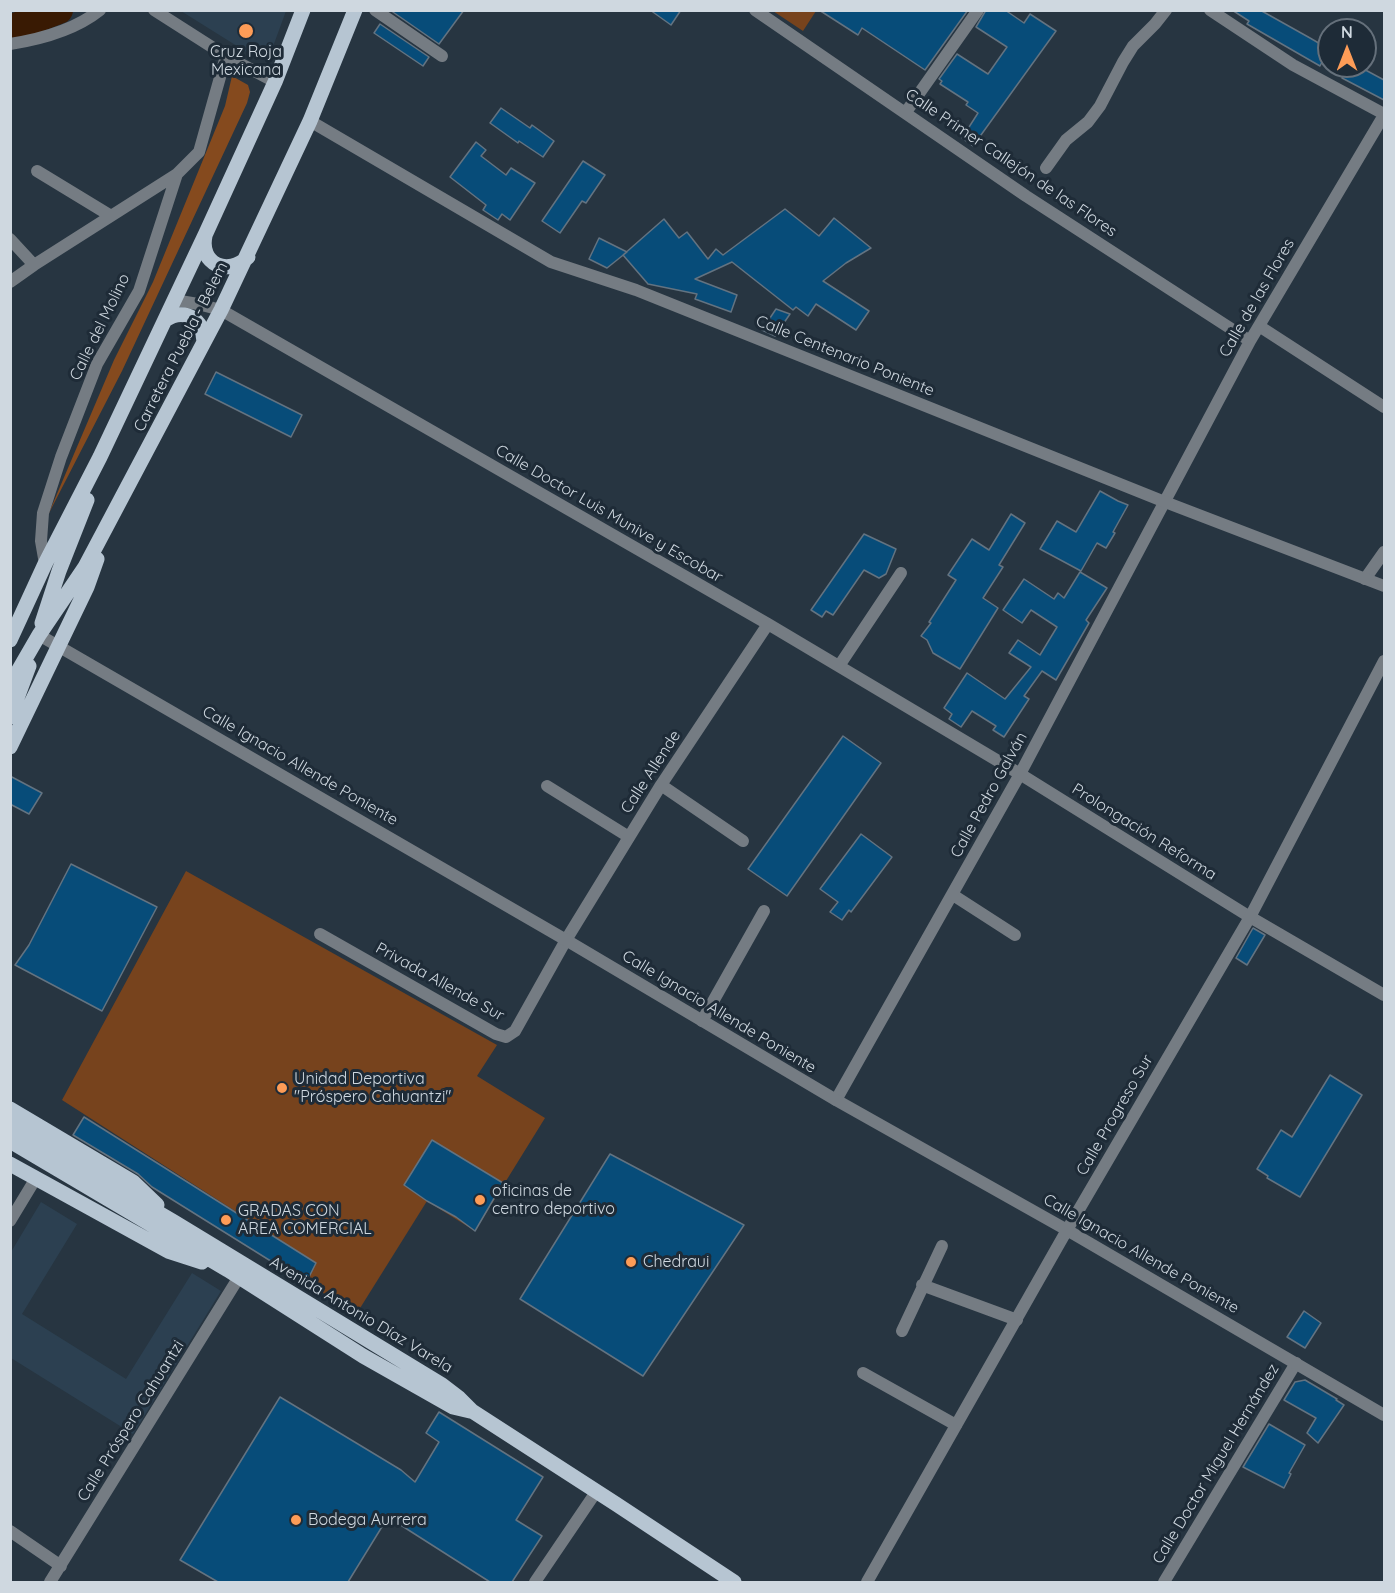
<!DOCTYPE html>
<html>
<head>
<meta charset="utf-8">
<style>
  body { margin:0 }
  #map { position:relative; width:1395px; height:1593px; overflow:hidden; background:#273541; font-family:Quicksand,sans-serif }
  canvas { display:block }
  .frame { position:absolute; inset:0; border:12px solid #cfd8e0; pointer-events:none }
  .north { position:absolute; left:1317px; top:18px; width:60px; height:60px; box-sizing:border-box; background:#1e2b37; border:2px solid #65707b; border-radius:50%; rotate:0deg; font-size:16px; font-weight:700; line-height:24px; text-align:center; color:#cfd8e0 }
  .north::after { content:''; display:block; margin:auto; width:21px; height:27px; background:#fd9c57; clip-path:polygon(50% 0,100% 100%,50% 72%,0 100%) }
</style>
</head>
<body>
<div id="map">
<canvas width="1395" height="1593"></canvas>
<div class="frame"></div>
<div class="north">N</div>
</div>
<script>
const c = document.querySelector('canvas').getContext('2d');
c.lineJoin = 'round';
function fill(path, color) { c.fillStyle = color; c.fill(path, 'evenodd'); }
function strokePath(path, color, width, dash) { c.strokeStyle = color; c.lineWidth = width; c.lineCap = dash ? 'butt' : 'round'; c.setLineDash(dash || []); c.stroke(path); }
function write(font, color, halo, rows, align = 'center') {
  c.font = font + ' Quicksand,sans-serif'; c.lineWidth = 6; c.setLineDash([]); c.textBaseline = 'middle'; c.strokeStyle = halo; c.fillStyle = color; for (const [text, x, y, turn = 0] of rows) {
    c.save(); c.translate(x, y); c.rotate((+turn || 0) * Math.PI / 180); c.textAlign = isNaN(turn) ? turn : align; if (halo) c.strokeText(text, 0, 0); c.fillText(text, 0, 0); c.restore();
  }
}
fill(new Path2D(`
  M181,11H286L271,52L253,56Z
  M41,1202L77,1224L22,1314L126,1379L192,1273L221,1291L133,1434L11,1358V1252Z`), '#2c4051');
fill(new Path2D(`
  M773,11H816L803,31Z
  M186,871L497,1045L477,1076L545,1118L475,1231L427,1201L357,1313L306,1283L316,1263L62,1100Z`), '#77431d');
fill(new Path2D(`
  M232,76L248,85L250,92L247,103L122,371L48,515L114,360L153,282L225,106Z`), '#854a1e');
strokePath(new Path2D(`
  M10,29L59,10`), '#391a03', 28);
const building = new Path2D(`
  M390,10H464L439,44Z
  M650,10H681L671,25Z
  M819,10H968L925,70L862,28L858,35Z
  M986,10H1005L1024,23L1030,14L1056,31L973,146L962,138L978,113L966,105L968,102L940,84L942,81L939,79L957,54L988,74L1007,47L976,27Z
  M1232,10H1260L1310,38L1329,49V66L1322,62L1320,66L1247,24L1249,21Z
  M380,24L429,57L423,66L374,33Z
  M1349,66H1358L1384,80V100L1342,78Z
  M501,108L530,128L532,125L554,141L543,157L519,141L518,143L490,123Z
  M476,142L486,150L481,156L506,175L511,168L535,183L510,220L502,214L498,220L483,210L486,205L450,177Z
  M583,161L605,175L586,203L582,201L560,233L542,221Z
  M785,209L819,236L834,218L871,248L846,263L823,281L869,311L856,330L816,304L808,316L796,307L793,310L732,262L695,279L737,295L731,312L695,299L697,294L648,284L623,255L664,219L679,238L687,232L708,259L716,249L723,255Z
  M599,238L627,252L607,268L589,259Z
  M776,309L790,314L775,336L762,330Z
  M216,372L302,415L291,437L205,394Z
  M1100,491L1118,501L1128,505L1113,532L1115,533L1106,548L1097,543L1081,571L1040,549L1057,521L1076,532Z
  M1011,514L1025,523L999,565L1003,567L983,598L998,608L960,669L933,653L927,640L921,636L931,623L929,622L956,580L948,575L972,539L989,550Z
  M864,534L896,549L886,574L879,578L864,570L833,615L826,611L822,617L811,610Z
  M1080,572L1107,588L1086,620L1089,623L1056,680L1042,671L1024,696L1029,699L1004,737L993,730L996,726L972,711L961,727L949,719L952,714L944,708L967,673L1005,699L1031,667L1009,653L1018,640L1040,655L1057,627L1031,610L1022,623L1003,610L1024,579L1054,599L1058,593L1064,598Z
  M843,736L881,763L787,896L748,869Z
  M10,776L42,793L29,814L10,804Z
  M861,834L892,857L851,912L849,910L842,920L830,912L838,902L820,889Z
  M71,864L157,907L102,1011L15,965L29,945Z
  M1253,928L1265,935L1247,965L1236,958Z
  M1330,1075L1362,1095L1300,1197L1267,1178L1268,1176L1257,1169L1281,1130L1292,1137Z
  M84,1117L316,1263L306,1283L152,1187L138,1174L73,1135Z
  M432,1140L503,1183L475,1231L456,1217L427,1201L404,1185Z
  M610,1154L744,1225L643,1376L520,1299Z
  M1304,1311L1321,1323L1305,1348L1287,1337Z
  M1305,1380L1337,1399L1336,1400L1344,1405L1318,1443L1307,1433L1316,1418L1284,1400L1295,1382Z
  M280,1397L401,1470L415,1482L439,1442L426,1433L439,1412L543,1477L516,1520L542,1536L512,1582H490L388,1517L348,1582H218L180,1560Z
  M1269,1424L1305,1445L1289,1473L1291,1474L1284,1488L1243,1467Z`);
fill(building, '#074c79');
strokePath(building, '#637381', 1.5);
strokePath(new Path2D(`
  M154,10L226,56L275,82
  M375,10L442,56
  M755,10L1026,196L1250,341
  M1210,10L1293,65L1384,114
  M10,44C42,39 75,30 100,10
  M906,112L978,10
  M1046,168L1066,140L1088,122L1100,106L1123,62L1133,46L1155,24L1166,10
  M37,171L111,216
  M10,239L34,265
  M10,282L34,265L177,174L199,152L226,56
  M174,300L198,304L221,310L768,624L1020,774L1250,917L1384,995
  M1259,326L1384,407
  M45,564L41,541L43,513L61,457L97,364L139,291L177,174
  M1365,579L1384,552
  M839,666L901,573
  M661,785L743,841
  M547,786L629,837
  M953,895L1015,935
  M320,934L496,1034L506,1037L515,1031L566,940L661,785L768,624
  M702,1021L764,911
  M836,1100L1020,774L1250,341L1384,115
  M10,1221L36,1178
  M922,1285L1017,1320
  M902,1331L942,1246
  M863,1373L956,1425
  M10,1531L61,1566
  M50,1582L239,1277
  M535,1582L596,1492
  M1164,1582L1296,1363`), '#757c83', 12);
strokePath(new Path2D(`
  M310,121L551,262L636,290L1165,502L1384,586
  M39,635L566,940L836,1100L1067,1230L1384,1415
  M867,1582L1067,1230L1250,917L1384,661`), '#757c83', 12);
strokePath(new Path2D(`
  M205,236C199,264 228,277 248,257
  M165,320C185,307 203,319 204,342
  M42,623L59,571L87,500
  M10,640L45,564L100,457L206,233L275,82L303,10
  M10,685L39,635L85,567L221,310L310,121L355,10
  M10,717L29,666
  M10,747L87,587L97,559
  M10,1109L133,1182L157,1205
  M10,1126L174,1222L442,1385L459,1398L472,1411L616,1504L734,1582
  M10,1141L228,1270L363,1356L453,1407L470,1411
  M10,1164L168,1251L202,1262`), '#b6c5d2', 15);
for (const [x, y, r, color] of [
  [246,31,8,"#fd9c57"],
  [282,1088,6,"#fd9c57"],
  [480,1200,6,"#fd9c57"],
  [226,1220,6,"#fd9c57"],
  [631,1262,6,"#fd9c57"],
  [296,1520,6,"#fd9c57"]
]) { const dot = new Path2D(); dot.arc(x, y, r, 0, 2 * Math.PI); c.fillStyle = color; c.fill(dot); strokePath(dot, '#1e2b37', 2); }
write('16px', '#cfd8e0', '#1e2b37', [
  ["Cruz Roja",246,52,"center"],
  ["Mexicana",246,70,"center"],
  ["Unidad Deportiva",294,1079],
  ["\"Próspero Cahuantzi\"",294,1097],
  ["oficinas de",492,1191],
  ["centro deportivo",492,1209],
  ["GRADAS CON",238,1211],
  ["AREA COMERCIAL",238,1229],
  ["Chedraui",643,1262],
  ["Bodega Aurrera",308,1520]
], 'left');
write('16px', '#cfd8e0', '#1e2b37', [
  ["Calle Primer Callejón de las Flores",1011,163,34],
  ["Calle de las Flores",1257,298,-60],
  ["Calle del Molino",100,327,-64],
  ["Carretera Puebla - Belem",181,347,-63],
  ["Calle Centenario Poniente",845,356,22],
  ["Calle Doctor Luis Munive y Escobar",609,514,30],
  ["Calle Ignacio Allende Poniente",300,766,30],
  ["Calle Allende",651,772,-57],
  ["Calle Pedro Galván",989,795,-61],
  ["Prolongación Reforma",1144,832,32],
  ["Privada Allende Sur",440,982,29],
  ["Calle Ignacio Allende Poniente",719,1012,31],
  ["Calle Progreso Sur",1115,1115,-60],
  ["Calle Ignacio Allende Poniente",1141,1254,30],
  ["Avenida Antonio Díaz Varela",361,1315,31],
  ["Calle Próspero Cahuantzi",131,1421,-58],
  ["Calle Doctor Miguel Hernández",1216,1464,-59]
]);
</script>
</body>
</html>
